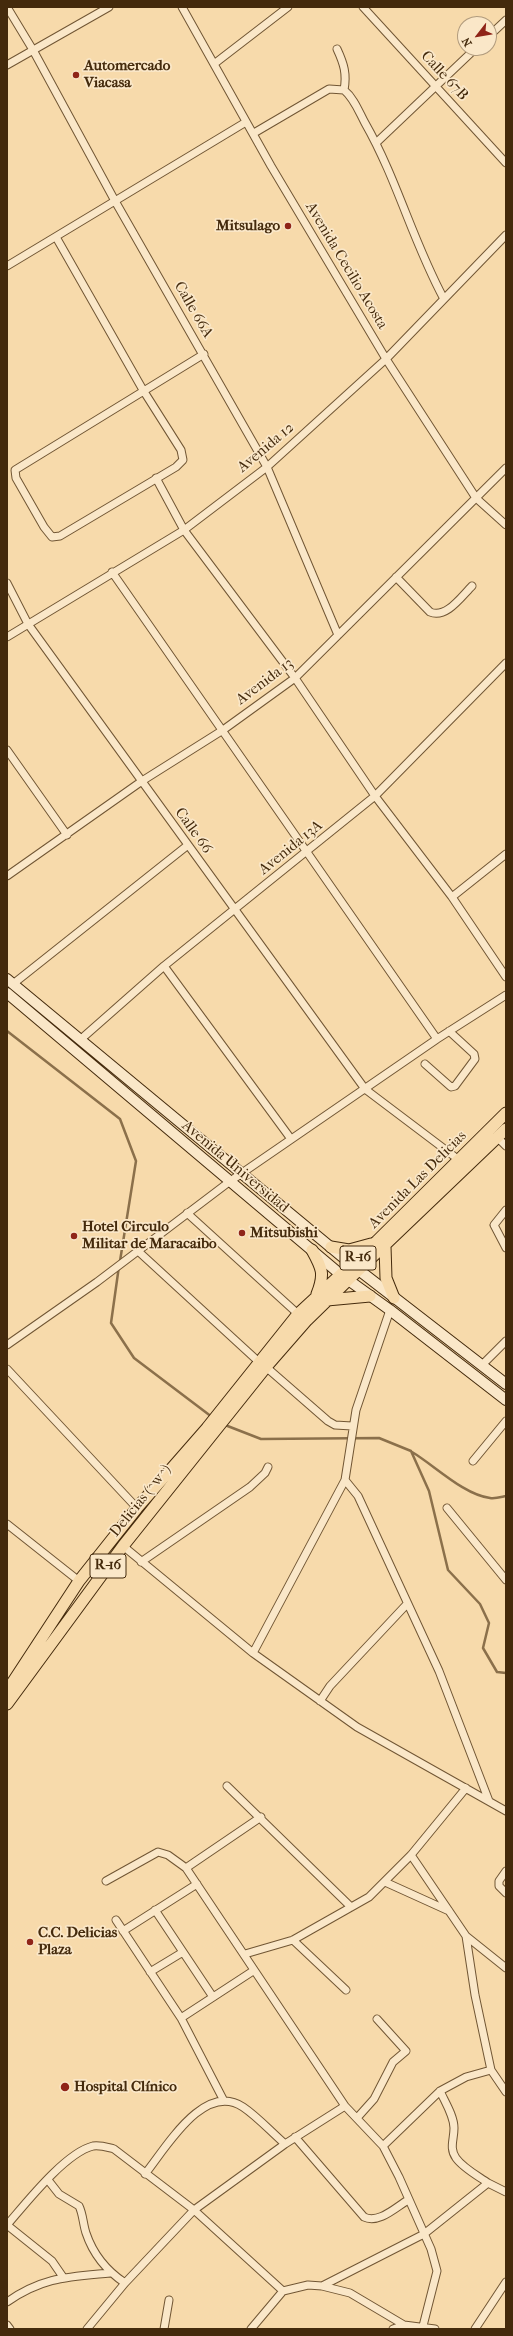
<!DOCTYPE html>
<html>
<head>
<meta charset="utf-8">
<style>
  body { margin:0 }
  #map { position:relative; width:513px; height:2336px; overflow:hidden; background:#f7daab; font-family:"IM FELL French Canon",serif }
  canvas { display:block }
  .frame { position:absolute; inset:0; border:8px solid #442a0c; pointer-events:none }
  .north { position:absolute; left:457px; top:16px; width:40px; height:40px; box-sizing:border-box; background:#fae7c8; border:1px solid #b19b7d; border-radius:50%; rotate:239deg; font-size:11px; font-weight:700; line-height:16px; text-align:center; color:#442a0c }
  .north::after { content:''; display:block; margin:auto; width:14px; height:18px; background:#8f2418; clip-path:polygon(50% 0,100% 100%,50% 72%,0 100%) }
</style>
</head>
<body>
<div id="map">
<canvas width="513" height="2336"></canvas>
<div class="frame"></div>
<div class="north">N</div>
</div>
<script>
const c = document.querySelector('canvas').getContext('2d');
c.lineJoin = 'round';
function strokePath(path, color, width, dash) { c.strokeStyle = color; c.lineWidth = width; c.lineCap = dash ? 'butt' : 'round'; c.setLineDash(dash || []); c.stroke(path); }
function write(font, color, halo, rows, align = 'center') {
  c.font = font + ' "IM FELL French Canon",serif'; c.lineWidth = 3.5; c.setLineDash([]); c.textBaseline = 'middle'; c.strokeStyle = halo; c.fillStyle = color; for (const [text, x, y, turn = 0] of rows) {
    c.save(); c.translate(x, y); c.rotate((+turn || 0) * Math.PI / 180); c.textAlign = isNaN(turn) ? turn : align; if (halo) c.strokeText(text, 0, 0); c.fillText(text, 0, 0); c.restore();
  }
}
strokePath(new Path2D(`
  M7,1031L120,1119L136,1161L120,1261
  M119,1266L111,1323L134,1358L212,1417
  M225,1425L261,1439L379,1438L411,1451L429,1491L448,1570L480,1604L489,1623L483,1648L497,1672L506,1673
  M412,1452C434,1465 464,1495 490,1498C495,1499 501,1497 506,1496`), '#8b704b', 2.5);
const street = new Path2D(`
  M7,7L33,50L115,201L267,467L338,635
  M182,7L271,166L386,359L476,498L506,525
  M363,7L506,163
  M489,36L506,20
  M337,49C344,64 347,74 344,90
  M214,64L288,7
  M7,65L109,7
  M254,133L329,89L344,90C354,98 359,112 365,123C397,179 413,242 444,299
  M376,143L476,48
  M56,237L143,390L181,450L183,460L176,467L60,536L52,537L44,527L16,478L15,470L204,354
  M7,266L246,122
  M156,478L184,530L295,678L375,796L452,897
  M112,572L437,1039
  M396,577L430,612C446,619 461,597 472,586
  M7,583L28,624L365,1089L459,1160
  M7,637L184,530L267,467L386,359L506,235
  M7,750L67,835
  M506,854L452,897L506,977
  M7,876L142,781L223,730L295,678L506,468
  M164,966L291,1139
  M13,984L188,845
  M80,1040L164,966L375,796L506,663
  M425,1064L451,1087L455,1086L475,1059L474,1054L449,1031
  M497,1137L506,1146
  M506,1210L494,1225L506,1248
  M187,1213L298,1314
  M138,1251L260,1363
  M7,1345L97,1282L229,1182L437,1039L506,995
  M482,1365L506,1341
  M266,1367L328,1421L335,1425L352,1426
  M7,1369L137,1508
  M473,1461L506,1421
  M345,1480L358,1496L439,1671L489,1801
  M447,1508L506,1580
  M7,1524L79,1581
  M123,1546L253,1653L357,1727L506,1811
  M141,1562L250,1487L265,1473L268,1467
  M253,1653L345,1480L356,1410L390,1310
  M320,1701L330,1686L407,1604
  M227,1786L351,1907
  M411,1855L466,1936L475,1995L491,2070L506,2092
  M186,1868L261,1817
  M506,1871L499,1881V1886L506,1893
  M106,1881L158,1852L168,1855L186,1868L345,2106L383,2146L399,2177L431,2249L437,2271L423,2326
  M385,1882L449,1911
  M155,1910L213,1997
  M116,1920L181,2018L224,2101
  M123,1931L197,1884
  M466,1936L506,1968
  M293,1940L346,1990
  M245,1954L293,1940L369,1897L411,1855L466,1788
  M150,1972L183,1952
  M181,2018L253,1971
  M357,2118L374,2099L393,2062L406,2051L377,2019
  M295,2137L364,2217C379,2224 396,2207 408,2200
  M383,2146L440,2091L466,2077L491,2070
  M145,2174C166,2148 204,2081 243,2107C258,2117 271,2132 285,2144
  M48,2180L59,2194L79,2206C83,2214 83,2224 86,2233C93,2254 107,2271 125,2283
  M488,2183L506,2192
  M7,2225C26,2203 65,2153 93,2146C101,2145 106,2147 114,2149L194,2210L283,2291
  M7,2225L52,2261L63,2277
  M322,2286L424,2234L488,2183C478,2176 463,2168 456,2158C449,2148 454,2140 454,2128C454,2116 445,2102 440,2091
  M7,2302C43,2277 68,2277 110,2273
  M7,2325L10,2329
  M87,2329L125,2283L194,2210L285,2144L345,2106
  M164,2329L169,2300
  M251,2329L283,2291L308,2285L322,2286L350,2293L404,2325
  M393,2329L404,2325L435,2329
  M475,2329L506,2282`);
const secondary = new Path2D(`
  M7,979L351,1264L506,1384
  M7,993L340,1274L390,1310L506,1400`);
const primary = new Path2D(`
  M385,1246L386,1278L394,1298
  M331,1247L349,1250L371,1244
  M312,1250C322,1268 325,1274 317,1294
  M327,1300L370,1296
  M7,1691L79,1581L137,1508L207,1428L298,1314L377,1241L506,1113
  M7,1704L123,1546L266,1367L307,1320L348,1280L506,1129`);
strokePath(street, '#715634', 9);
strokePath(secondary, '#442a0c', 12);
strokePath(primary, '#442a0c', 13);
strokePath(street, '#fae7c8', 7);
strokePath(secondary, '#fae7c8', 10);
strokePath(primary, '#f7daab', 11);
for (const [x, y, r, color] of [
  [76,75,4,"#8f2418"],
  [288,226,4,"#8f2418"],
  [242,1233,4,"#8f2418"],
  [74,1236,4,"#8f2418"],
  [30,1942,4,"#8f2418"],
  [65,2087,5,"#8f2418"]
]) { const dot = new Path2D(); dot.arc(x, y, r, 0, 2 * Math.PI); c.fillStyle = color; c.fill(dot); strokePath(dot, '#fae7c8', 1.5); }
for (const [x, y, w] of [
  [358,1258,36],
  [108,1566,36]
]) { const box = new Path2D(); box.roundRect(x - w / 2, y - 12, w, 24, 3); c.fillStyle = '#fae7c8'; c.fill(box); strokePath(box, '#442a0c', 1); }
write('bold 14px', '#442a0c', null, [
  ["R-16",358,1258],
  ["R-16",108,1566]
]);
write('bold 15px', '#442a0c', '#fae7c8', [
  ["Automercado",84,66],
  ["Viacasa",84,83],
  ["Mitsulago",280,226,"right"],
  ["Hotel Circulo",82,1227],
  ["Militar de Maracaibo",82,1244],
  ["Mitsubishi",250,1233],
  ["C.C. Delicias",38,1933],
  ["Plaza",38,1950],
  ["Hospital Clínico",74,2087]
], 'left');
write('15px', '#442a0c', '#fae7c8', [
  ["Calle 67B",444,76,47],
  ["Avenida Cecilio Acosta",346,266,59],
  ["Calle 66A",193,310,60],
  ["Avenida 12",266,448,-40],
  ["Avenida 13",265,682,-37],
  ["Calle 66",193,831,54],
  ["Avenida 13A",291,848,-39],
  ["Avenida Universidad",235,1167,40],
  ["Avenida Las Delicias",418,1180,-45],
  ["Delicias (^w^)",141,1501,-51]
]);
</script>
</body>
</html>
